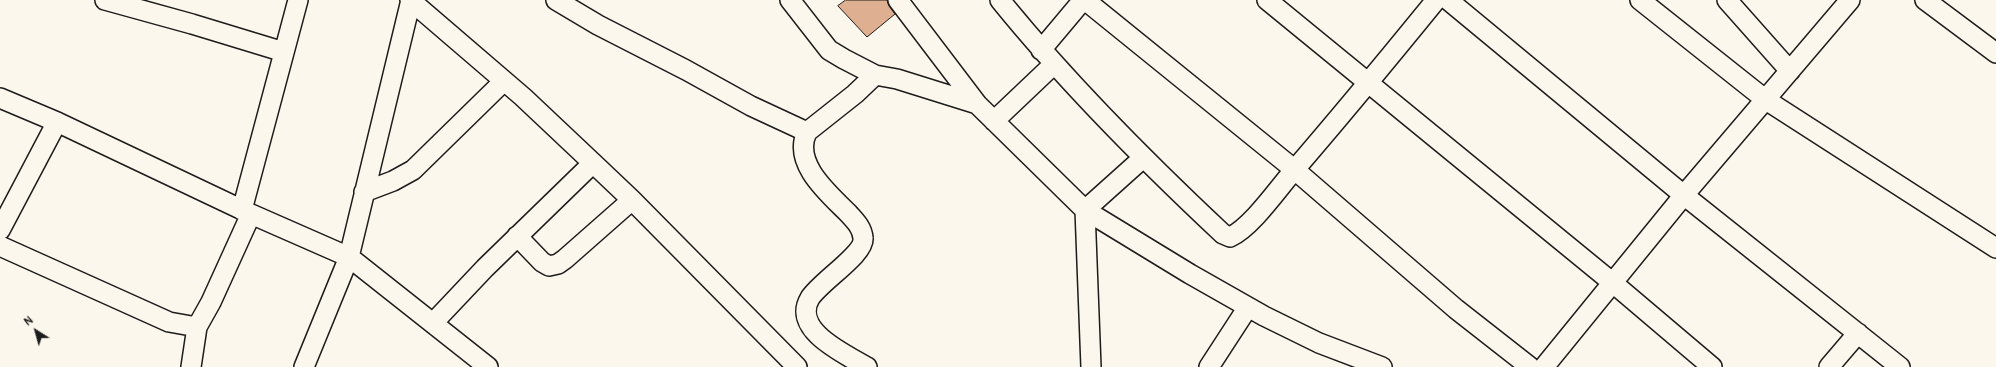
<!DOCTYPE html>
<html>
<head>
<meta charset="utf-8">
<style>
  body { margin:0 }
  #map { position:relative; width:1996px; height:367px; overflow:hidden; background:#fbf7ec; font-family:Pangolin,sans-serif }
  canvas { display:block }
  .north { position:absolute; left:16px; top:311px; width:40px; height:40px; -webkit-text-stroke:3px #fbf7ec; paint-order:stroke; rotate:323deg; font-size:11px; font-weight:700; line-height:16px; text-align:center; color:#1c1c1c }
  .north::after { content:''; display:block; margin:auto; width:14px; height:18px; background:#1c1c1c; clip-path:polygon(50% 0,100% 100%,50% 72%,0 100%) }
</style>
</head>
<body>
<div id="map">
<canvas width="1996" height="367"></canvas>
<div class="north">N</div>
</div>
<script>
const c = document.querySelector('canvas').getContext('2d');
c.lineJoin = 'round';
function fill(path, color) { c.fillStyle = color; c.fill(path, 'evenodd'); }
function strokePath(path, color, width, dash) { c.strokeStyle = color; c.lineWidth = width; c.lineCap = dash ? 'butt' : 'round'; c.setLineDash(dash || []); c.stroke(path); }
const building = new Path2D(`
  M846,0H887L889,6L895,14L867,37L838,6Z`);
fill(building, '#dfaf91');
strokePath(building, '#1c1c1c', 1);
const minor = new Path2D(`
  M105,0L192,24L284,52
  M410,0L523,97L593,163L485,268L433,323
  M556,0L598,25L686,70L751,106L807,132
  M790,0L829,50L844,59L875,75L897,79L977,104L1085,210L1190,274L1264,316L1319,343L1382,367
  M898,0L977,104
  M1000,0C1068,84 1144,160 1223,234L1230,237C1250,228 1275,193 1290,175C1340,117 1388,59 1436,0
  M1085,0L1295,170L1456,309L1530,367
  M1267,0L1613,283L1712,367
  M1448,0L1680,192L1900,367
  M1640,0L1766,100L1996,248
  M1727,0L1790,71
  M1925,0L1996,53
  M1041,50L1083,0
  M0,98L57,122L251,214L349,257L488,367
  M994,121L1053,65
  M593,163L632,200L797,367
  M364,192L393,181L413,170L504,81
  M242,210L298,0
  M0,230L57,122
  M517,236L542,262L549,266L558,264L565,259L632,200
  M0,246L169,322L197,327L211,302L251,214
  M191,367L197,327
  M304,367L349,257L411,0
  M867,367C845,354 791,330 810,298C821,281 865,254 863,238C862,227 855,221 848,213C828,193 792,163 807,132L855,94L875,75
  M1091,367L1085,210L1143,158
  M1209,367L1248,307
  M1544,367L1684,195L1850,0
  M1829,367L1858,333`);
strokePath(minor, '#1c1c1c', 22);
strokePath(minor, '#fbf7ec', 19);
</script>
</body>
</html>
